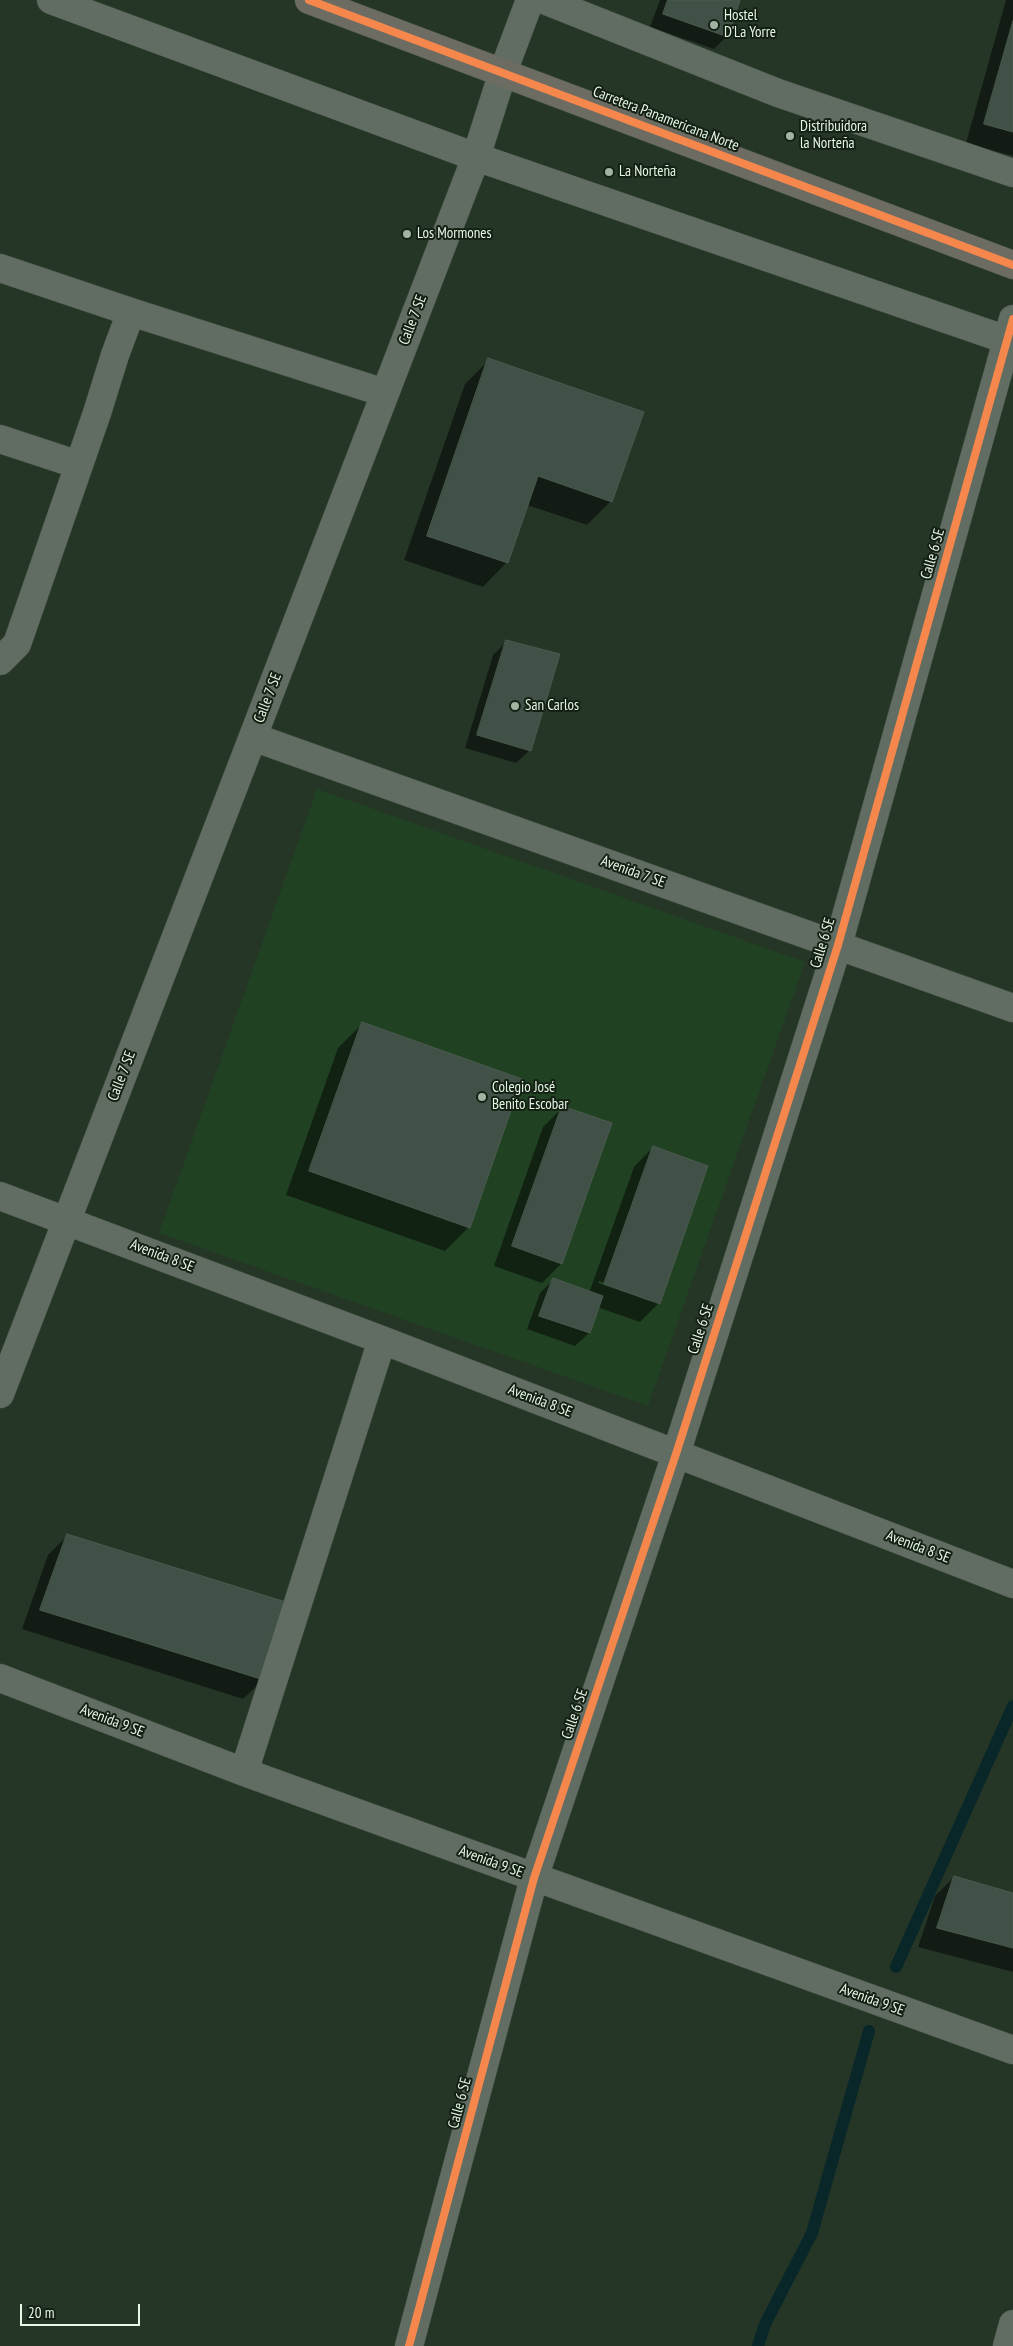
<!DOCTYPE html>
<html>
<head>
<meta charset="utf-8">
<style>
  body { margin:0 }
  #map { position:relative; width:1013px; height:2346px; overflow:hidden; background:#253627; font-family:"PT Sans Narrow",sans-serif }
  canvas { display:block }
  .scale { position:absolute; left:20px; top:2304px; width:120px; height:22px; box-sizing:border-box; border:2px solid #e5f7e5; border-top:0; padding-left:6px; font-size:15px; line-height:18px; white-space:nowrap; color:#e5f7e5; -webkit-text-stroke:4px #132013; paint-order:stroke }
</style>
</head>
<body>
<div id="map">
<canvas width="1013" height="2346"></canvas>
<div class="scale">20 m</div>
</div>
<script>
const c = document.querySelector('canvas').getContext('2d');
c.lineJoin = 'round';
function fill(path, color) { c.fillStyle = color; c.fill(path, 'evenodd'); }
function strokePath(path, color, width, dash) { c.strokeStyle = color; c.lineWidth = width; c.lineCap = dash ? 'butt' : 'round'; c.setLineDash(dash || []); c.stroke(path); }
function write(font, color, halo, rows, align = 'center') {
  c.font = font + ' "PT Sans Narrow",sans-serif'; c.lineWidth = 4; c.setLineDash([]); c.textBaseline = 'middle'; c.strokeStyle = halo; c.fillStyle = color; for (const [text, x, y, turn = 0] of rows) {
    c.save(); c.translate(x, y); c.rotate((+turn || 0) * Math.PI / 180); c.textAlign = isNaN(turn) ? turn : align; if (halo) c.strokeText(text, 0, 0); c.fillText(text, 0, 0); c.restore();
  }
}
fill(new Path2D(`
  M317,789L805,962L648,1406L159,1233Z`), '#214123');
fill(new Path2D(`
  M660,0H739L727,36L714,49L650,27Z
  M1006,0H1013V156L966,143Z
  M489,360L611,501L587,525L527,505L507,562L483,587L404,560L465,384Z
  M507,641L530,750L516,763L465,748L493,655Z
  M362,1024L469,1227L445,1251L286,1195L338,1048Z
  M563,1107L561,1264L542,1283L494,1266L543,1127Z
  M653,1147L659,1303L640,1322L597,1307L589,1333L575,1346L527,1329L540,1293L553,1280L589,1293L634,1167ZM599,1281L650,1299V1301L598,1283Z
  M68,1535L263,1680L243,1699L22,1629L48,1555Z
  M954,1877L1013,1894V1972L918,1947L935,1896Z`), '#0007');
strokePath(new Path2D(`
  M896,1967L1013,1706
  M758,2346L765,2324L812,2233L869,2031`), '#092728', 12);
const building = new Path2D(`
  M668,0H740L728,37L663,14Z
  M1013,21V132L984,124Z
  M488,358L644,412L612,502L538,476L508,563L427,536Z
  M506,640L560,654L531,751L477,735Z
  M362,1022L522,1079L470,1228L309,1171Z
  M562,1106L612,1123L562,1264L512,1246Z
  M653,1146L708,1166L660,1304L604,1284Z
  M553,1278L603,1296L590,1333L539,1316Z
  M67,1534L289,1603L264,1680L40,1610Z
  M954,1876L1013,1893V1948L937,1928Z`);
fill(building, '#415147');
strokePath(building, '#4a5a4f', 1);
const minor = new Path2D(`
  M51,0L476,157L1013,342
  M544,0L778,93L1013,173
  M0,268L131,312L115,355L97,413L17,644L0,661
  M131,312L385,393
  M0,439L79,465
  M253,737L1013,1008
  M0,1196L382,1340L1013,1584
  M0,1394L476,157L503,72L530,0
  M0,1678L244,1772L1013,2050
  M244,1772L382,1340
  M409,2346L534,1878L676,1454L838,945L1013,319
  M1007,2346L1013,2324`);
const highway = new Path2D(`
  M309,0L1013,265`);
strokePath(minor, '#425143', 29);
strokePath(highway, '#425143', 29);
strokePath(minor, '#616d62', 28);
strokePath(highway, '#6d6c63', 28);
strokePath(new Path2D(`
  M309,0L1013,265
  M409,2346L534,1878L676,1454L838,945L1013,319`), '#f5874c', 8);
for (const [x, y, r, color] of [
  [714,25,5,"#a2b3a2"],
  [790,136,5,"#a2b3a2"],
  [609,172,5,"#a2b3a2"],
  [407,234,5,"#a2b3a2"],
  [515,706,5,"#a2b3a2"],
  [482,1097,5,"#a2b3a2"]
]) { const dot = new Path2D(); dot.arc(x, y, r, 0, 2 * Math.PI); c.fillStyle = color; c.fill(dot); strokePath(dot, '#132013', 2); }
write('15px', '#e5f7e5', '#132013', [
  ["Hostel",724,16],
  ["D'La Yorre",724,33],
  ["Distribuidora",800,127],
  ["la Norteña",800,144],
  ["La Norteña",619,172],
  ["Los Mormones",417,234],
  ["San Carlos",525,706],
  ["Colegio José",492,1088],
  ["Benito Escobar",492,1105]
], 'left');
write('15px', '#e5f7e5', '#132013', [
  ["Carretera Panamericana Norte",666,119,21],
  ["Calle 7 SE",413,320,-69],
  ["Calle 6 SE",933,554,-74],
  ["Calle 7 SE",268,698,-69],
  ["Avenida 7 SE",633,872,20],
  ["Calle 6 SE",823,943,-73],
  ["Calle 7 SE",122,1076,-69],
  ["Avenida 8 SE",162,1256,21],
  ["Calle 6 SE",701,1329,-72],
  ["Avenida 8 SE",540,1401,21],
  ["Avenida 8 SE",918,1547,21],
  ["Calle 6 SE",575,1714,-71],
  ["Avenida 9 SE",112,1721,21],
  ["Avenida 9 SE",491,1862,20],
  ["Avenida 9 SE",872,2000,20],
  ["Calle 6 SE",460,2103,-75]
]);
</script>
</body>
</html>
